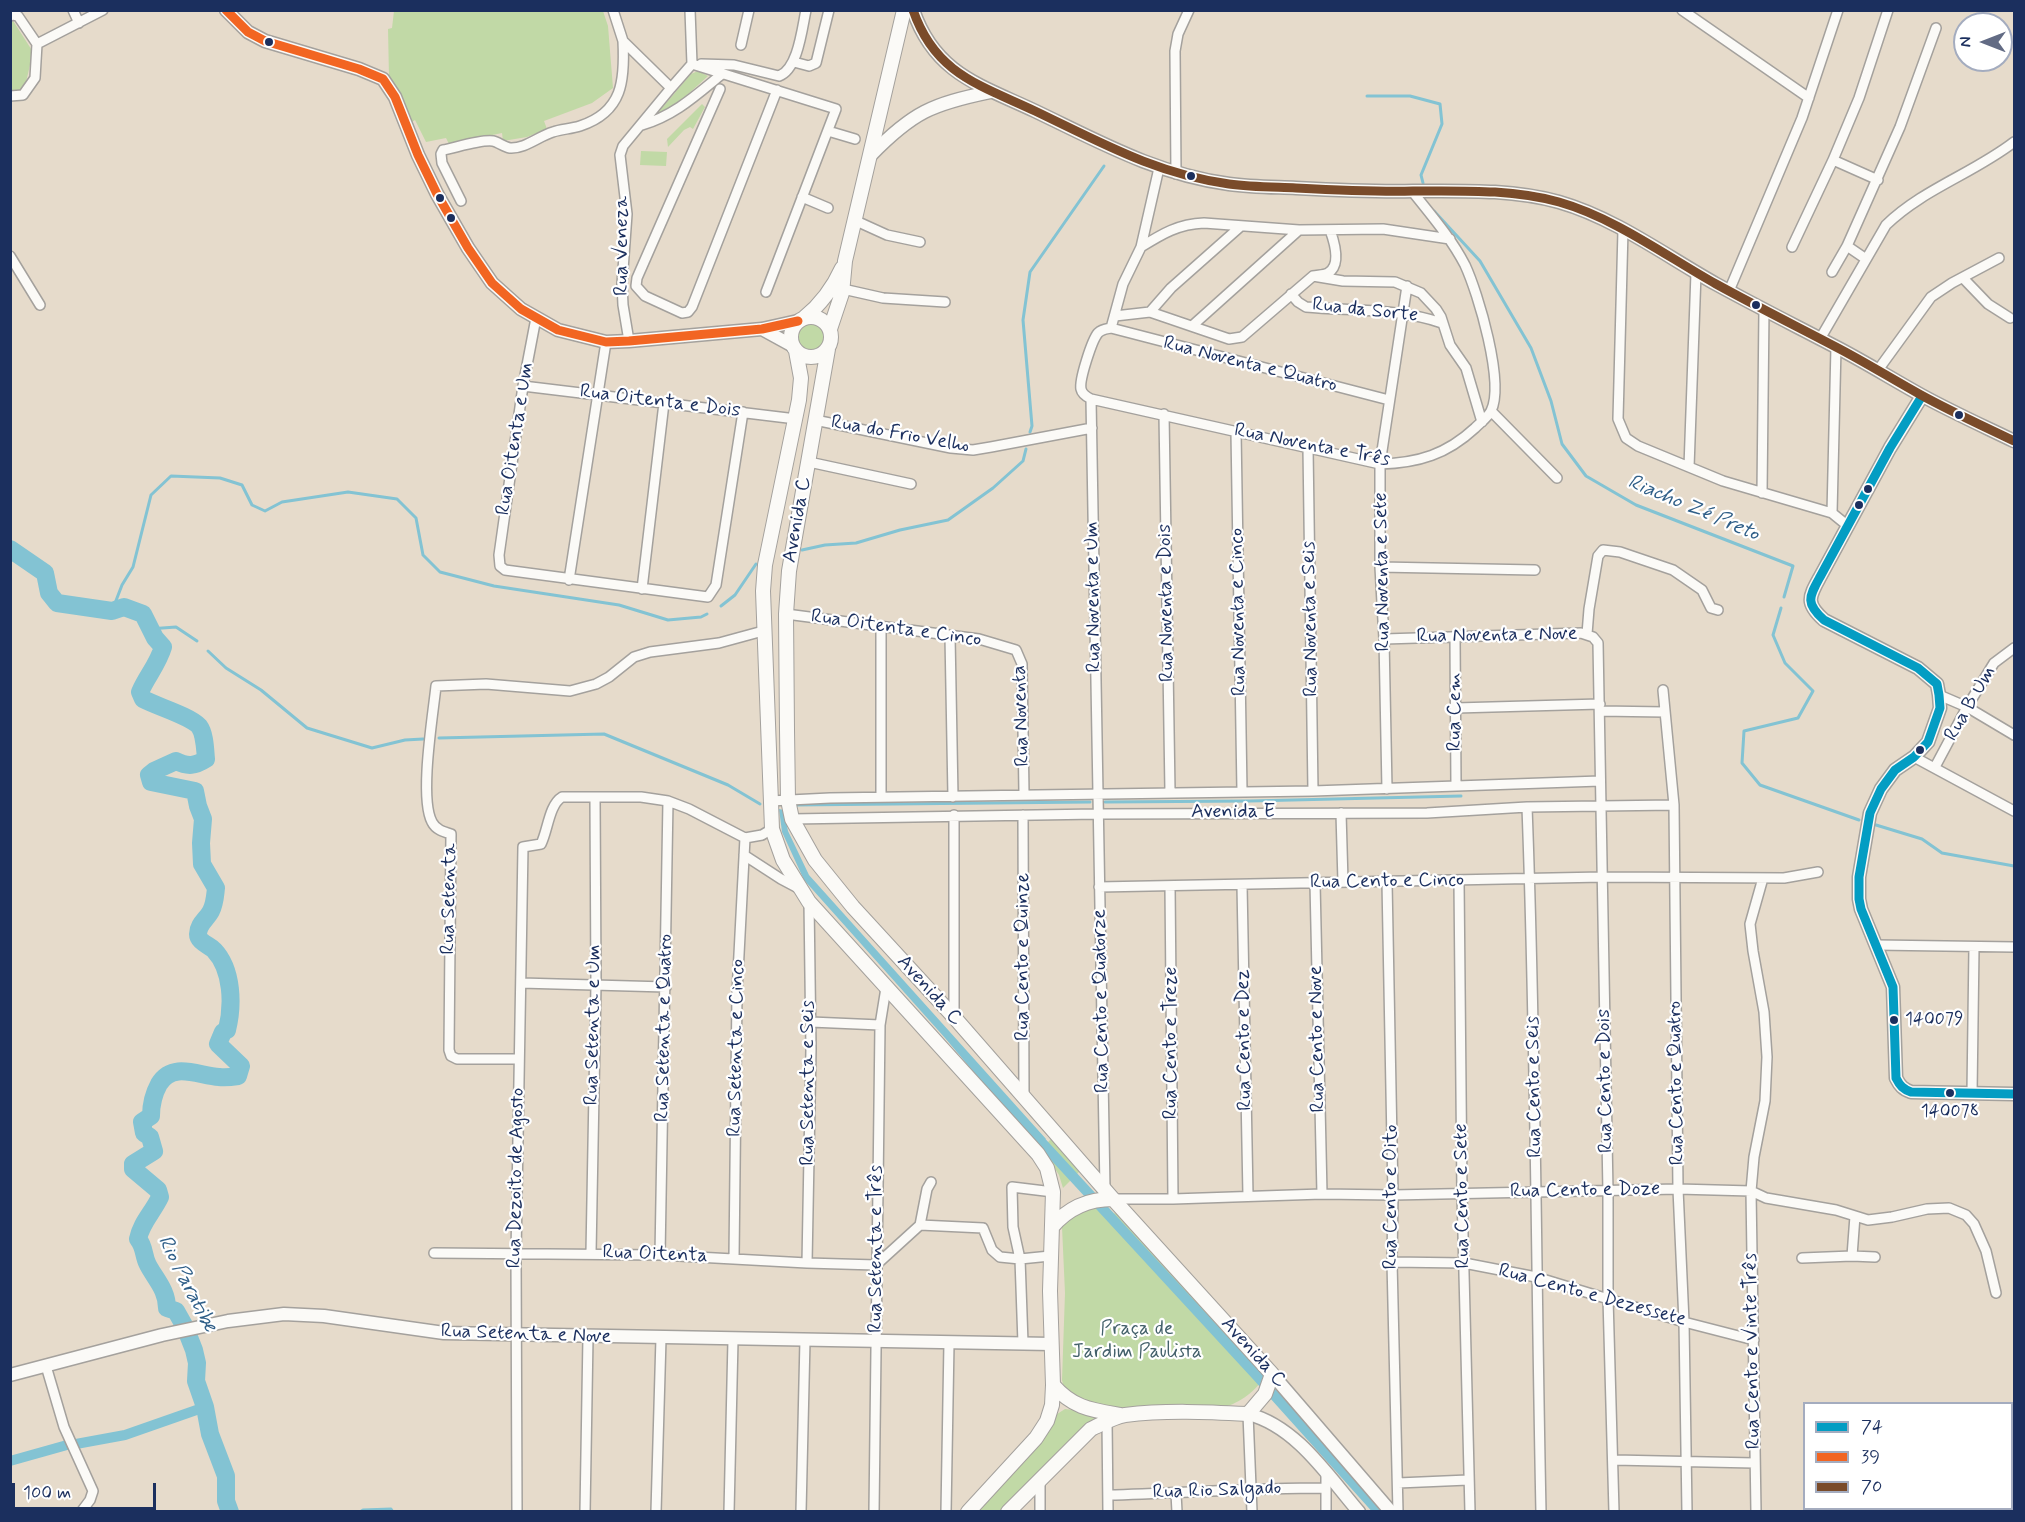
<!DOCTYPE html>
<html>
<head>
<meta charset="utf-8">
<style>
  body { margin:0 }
  #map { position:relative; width:2025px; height:1522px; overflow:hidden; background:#e6dbcb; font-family:Mynerve,sans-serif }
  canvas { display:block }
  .frame { position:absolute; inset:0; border:12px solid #1b2f5e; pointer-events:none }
  .legend { position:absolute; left:1803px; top:1402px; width:210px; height:108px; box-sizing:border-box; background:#fff; border:2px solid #a4acbf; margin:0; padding:8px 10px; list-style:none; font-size:18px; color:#1b2f5e }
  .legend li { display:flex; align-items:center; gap:12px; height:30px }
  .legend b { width:30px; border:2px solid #a4acbf }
  .north { position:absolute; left:1953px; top:12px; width:60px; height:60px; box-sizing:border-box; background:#fff; border:2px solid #a4acbf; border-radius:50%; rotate:270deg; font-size:16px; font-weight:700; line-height:24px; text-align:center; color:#1b2f5e }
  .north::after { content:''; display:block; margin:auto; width:21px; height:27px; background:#626b84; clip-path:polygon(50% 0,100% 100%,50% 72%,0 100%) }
  .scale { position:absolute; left:12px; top:1483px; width:144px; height:27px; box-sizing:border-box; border:3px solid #1b2f5e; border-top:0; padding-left:8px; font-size:18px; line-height:21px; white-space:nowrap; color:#1b2f5e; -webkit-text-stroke:4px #fff; paint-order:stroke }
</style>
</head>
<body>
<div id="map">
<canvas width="2025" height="1522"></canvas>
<div class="frame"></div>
<ul class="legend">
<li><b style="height:8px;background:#039dc3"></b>74</li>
<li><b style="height:8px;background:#f26522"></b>39</li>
<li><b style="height:8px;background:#7a4b2a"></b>70</li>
</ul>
<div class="north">N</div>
<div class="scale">100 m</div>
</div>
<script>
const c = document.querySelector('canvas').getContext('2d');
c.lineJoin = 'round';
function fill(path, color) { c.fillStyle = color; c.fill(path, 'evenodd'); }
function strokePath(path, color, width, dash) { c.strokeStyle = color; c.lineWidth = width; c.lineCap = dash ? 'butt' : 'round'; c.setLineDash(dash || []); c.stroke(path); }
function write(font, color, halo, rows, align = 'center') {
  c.font = font + ' Mynerve,sans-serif'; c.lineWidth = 4.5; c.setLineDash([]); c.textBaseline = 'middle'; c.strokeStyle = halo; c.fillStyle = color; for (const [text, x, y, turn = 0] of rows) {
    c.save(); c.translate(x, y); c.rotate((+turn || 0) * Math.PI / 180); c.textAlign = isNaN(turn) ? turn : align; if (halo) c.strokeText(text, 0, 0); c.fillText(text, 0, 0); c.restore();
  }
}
fill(new Path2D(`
  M394,11H603L608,26L613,88L592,103L544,121L547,129L527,137L503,141L502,133L449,144L446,138L426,142L415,120L410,123L389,77L388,29L392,28Z
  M10,16L33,52L23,95L10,96Z
  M698,71L708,76L675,106L656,115L691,74Z
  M702,104L705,107L693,129L690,127L684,130L668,147L667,139Z
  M641,151L667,152L666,166L640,165Z
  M795 338a15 15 0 1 1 30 0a15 15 0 1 1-30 0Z
  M1052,1138L1080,1171L1063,1188L1059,1175L1042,1148Z
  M1098,1208L1117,1214L1266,1376C1250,1396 1241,1402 1217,1410L1092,1416L1100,1420L1082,1429L1062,1447L1003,1511L974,1512L1054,1416L1065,1409L1074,1410L1065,1392L1062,1380L1065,1293L1062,1227L1068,1217L1082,1210Z`), '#c1d9a6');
fill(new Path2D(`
  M779,809L784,810L788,831L809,875L1046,1139L1037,1147L945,1038L804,880L782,832Z`), '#83c3d3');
strokePath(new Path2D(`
  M1367,96H1410L1440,104L1442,124L1421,175L1423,183
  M1434,211L1480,261L1531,348L1551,401L1562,444L1586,476L1636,505L1793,566L1784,597
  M1030,432L1032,426L1023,320L1030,272L1104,166
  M802,550L825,545L856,543L900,530L948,520L993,488L1023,461L1026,449
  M721,606L735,595L756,564
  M1781,608L1773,635L1785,663L1813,691L1798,718L1744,731L1742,763L1760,785L1859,820
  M112,611L122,585L133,567L151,495L171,476L220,478L242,485L252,505L265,511L282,502L348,492L397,499L416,518L423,555L440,572L494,586L619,605L668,620L701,617L707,614
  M149,629L176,627L197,641
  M208,651L226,668L261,690L307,728L372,748L405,740L423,739
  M439,738L604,734L728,785L760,804
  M1105,802L1250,801L1461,796
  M794,805L1090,802
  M1876,825L1922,839L1942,853L2014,866
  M360,1512L363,1510L391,1509L393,1512`), '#83c3d3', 3);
strokePath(new Path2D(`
  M1033,1133L1257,1376L1379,1512
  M76,1444L125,1435L205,1407
  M10,1461L67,1445`), '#83c3d3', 10);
strokePath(new Path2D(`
  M10,549L45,573L49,593L57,603L112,611L124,607L143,614L155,638L163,647C158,664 147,676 140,692L143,699C156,706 190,716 199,726C205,734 205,749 206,759C195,766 188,767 176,761L154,771L149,775L151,782L195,791L198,806L203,819L201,843L202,864L216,888C215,896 215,903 211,911C207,919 198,924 198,934C198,942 209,945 214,950C233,970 233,1006 227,1030L223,1032L218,1044L241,1066L238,1076C232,1077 226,1078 219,1077C199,1076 173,1061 159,1084C153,1095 151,1104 151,1116L142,1122L144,1133L150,1137L154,1151L133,1164V1169L158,1190L160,1197C153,1212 141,1223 138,1239C145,1247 143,1256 148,1265C156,1280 167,1290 167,1308L176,1311L185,1327L194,1350L197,1363L196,1381L205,1407L210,1434L226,1476V1501L230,1512`), '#83c3d3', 18);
const street = new Path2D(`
  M73,10L79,23
  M613,10L623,41L671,88L623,146L620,155L627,214L622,284L623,305L629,341
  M1682,10L1809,98
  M10,16L13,15L18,16L37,44L103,10
  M741,45L749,10
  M794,62L809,66L816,63L829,10
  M692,64L836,109L766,292
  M701,64L734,65L779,76C798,69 802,29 806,10
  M671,88L692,64L690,10
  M720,89L637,278L636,286L645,296L682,313L688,312L692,307L777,90
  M10,96L23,95L35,78L37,44
  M642,125C675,115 695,96 722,74
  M828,131L855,139
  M1176,174L1175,51L1178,34L1189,10
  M1878,180L1833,160L1859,98L1888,10
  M802,197L828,208
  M461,201L442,163L441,154L443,150C455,148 481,139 493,141C498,142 504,147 510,148C525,149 539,136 553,132C561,129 571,129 580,126C623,112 625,80 623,41
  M854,220L887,235L920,242
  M1623,230L1618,419L1626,438L1638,446L1723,481L1832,513L1848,526
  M1141,247C1162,234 1178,224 1204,223L1299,230L1383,229L1450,239
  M1792,247L1833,160
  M10,256L40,305
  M1866,259L1847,246L1900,127L1936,28
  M1832,272L1847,246
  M1313,276L1343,281L1395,282L1421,293L1436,309L1441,317L1450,345L1466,368L1482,422
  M1963,278L1988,304L2010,318
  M843,289L883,298L945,302
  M1729,291L1802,118L1838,10
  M1291,294L1298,302L1306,307C1352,311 1398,308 1442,323
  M1150,312L1229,339L1242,337L1313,276C1318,275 1325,275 1328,273C1342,265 1334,241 1330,230
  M1115,316L1150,312L1171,288L1241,226
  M536,318L523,386L499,555L500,566L505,570L708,597L716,585L743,412
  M1192,326L1299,230
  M1111,328C1106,329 1102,329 1098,333C1092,340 1079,380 1081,389C1082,394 1087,397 1091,399L1380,464C1419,463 1447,454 1475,428C1480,423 1488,417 1491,411C1505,383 1478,293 1465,265C1451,238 1431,215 1412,191
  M1111,328L1389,400
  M1111,328L1123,284L1141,247L1159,168
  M1820,339L1886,225C1923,189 1974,173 2014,142
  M1878,370L1931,297L1952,283L1999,258
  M523,386L796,419
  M1091,399L1105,1189
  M1491,411L1557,478
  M1164,414L1170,792
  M815,420L951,448L973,450L991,447L1092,428
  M1236,432L1242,791
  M1308,448L1313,791
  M809,462L911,484
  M1689,467L1696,273
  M1762,493L1764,309
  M1832,513L1836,347
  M1380,567L1535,570
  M569,580L606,342
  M642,589L664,403
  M786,614L979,639L1016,650L1022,664L1024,794
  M881,627V797
  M1587,634L1589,609L1598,556L1603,550L1620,552L1673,570L1702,590L1711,608L1718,610
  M950,636L953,797
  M1455,637L1456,786
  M1384,639L1581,633L1593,637L1598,643L1608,1192V1298L1614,1512
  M1663,690L1674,805L1678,1189L1684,1322L1687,1512
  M1939,695L1967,707L2014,735
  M1456,708L1600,704
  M1600,711L1665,712
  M1914,757L2014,811
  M1935,767L1967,707L1994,663L2014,648
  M1387,789L1384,639L1380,567V464L1407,286
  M770,801L830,798L1313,791L1600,781
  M1527,807C1536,1042 1536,1277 1541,1512
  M1341,813L1343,882
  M1023,815L1024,1098
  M792,819L1097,814L1427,813L1527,807L1674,805
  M744,855L781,879L798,888
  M1459,881L1462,1194L1470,1512
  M1387,882L1393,1195L1392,1262L1398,1512
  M1315,883L1322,1194
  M1242,885L1248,1196
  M1170,886L1173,1199
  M1099,887L1603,877L1784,878L1818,872
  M1876,945L2014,947
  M521,983L666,987
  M954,1017V815
  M811,1022L880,1025
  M519,1059H457L451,1056L449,1050L451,834C444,832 436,830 432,822C419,798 433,715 436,686L486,684L570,691L596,684L609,677L634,657L650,652L719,643L763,631
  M1972,1093L1974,947
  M1113,1199H1173L1322,1194L1393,1195L1678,1189L1751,1191L1766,1198L1836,1210L1868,1220L1892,1217L1927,1209L1949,1208L1966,1215L1974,1224L1986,1251L1996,1293
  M920,1225L983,1228L992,1250L1000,1257L1020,1259L1050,1256
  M434,1253L660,1255L807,1263L876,1265L920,1225L927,1189L931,1182
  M591,1253L596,984L595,797
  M660,1255L668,801
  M1852,1256L1855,1216
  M734,1258L737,993L745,838
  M1802,1258L1852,1256L1875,1257
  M1392,1262L1464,1263L1536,1277L1684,1322L1754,1340
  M807,1263L811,1049L809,902
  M1023,1343L1020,1259L1013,1227L1012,1187L1053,1192
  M46,1366L64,1427L93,1491L90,1500L81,1512
  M1248,1414L1252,1512
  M1107,1421L1108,1512
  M1614,1460L1754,1463
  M1326,1473V1512
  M1040,1478V1512
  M1398,1483L1468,1480
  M1176,1493L1177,1512
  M1108,1495C1181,1493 1253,1488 1326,1488
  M517,1512L516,1255L523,847L541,844C548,830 549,805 562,797H641L668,801L689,809L745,838L762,835L772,829
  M585,1512L588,1337
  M656,1512L661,1338
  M729,1512L733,1340
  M801,1512L805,1340
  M874,1512L880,1025L886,988
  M946,1512L949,1343
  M1756,1512L1751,1191L1754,1157L1765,1101L1767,1057L1764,1012L1753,951L1750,924L1763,878`);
const secondary = new Path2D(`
  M226,10L248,32L265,41L359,69L383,79L395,97L418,155L437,194L468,248L492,283L521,309L558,330L606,342L629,341L762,329L798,321
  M913,10C935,74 980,85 1035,111C1100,142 1156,174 1229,184C1251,187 1274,187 1296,188C1335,190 1374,192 1413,191C1462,191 1511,189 1559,202C1615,218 1666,256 1716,284C1756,306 1796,326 1836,347C1865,362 1892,379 1921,395C1952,412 1983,426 2014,441
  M871,155C913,112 932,104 990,92
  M762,329L793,346
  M1922,396L1890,448L1820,577C1809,597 1805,603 1824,620L1918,668L1937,684L1939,695L1940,708L1928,742L1914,757L1895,770L1881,789L1870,813L1859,877V899L1861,909L1893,987L1896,1078C1900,1086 1903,1089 1911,1092L2014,1094
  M1272,1374L1391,1512
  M10,1375L162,1335L228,1321L284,1314L324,1316L444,1333L1051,1344
  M1248,1414C1296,1426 1328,1476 1359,1512
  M2012,1472L2014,1466
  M1992,1512L1994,1508`);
const primary = new Path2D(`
  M791 337a20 20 0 1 1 40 0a20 20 0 1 1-40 0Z
  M804,318C821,304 833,288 842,268
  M830,329L842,293L845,261L904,10
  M828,349L789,571L786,614L787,730L788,800L792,819L815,860L853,907L954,1017L1113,1199L1272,1374L1265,1394L1248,1414C1208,1412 1165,1410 1125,1415C1113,1417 1102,1424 1091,1429L1008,1512
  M796,351L801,378L799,400L765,565L763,591L772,829L783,860L809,902L1038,1154L1047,1168L1053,1192L1050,1291L1053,1385L1052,1405L1047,1421L1036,1438L968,1512
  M1052,1227C1068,1208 1088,1199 1113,1199
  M1053,1385C1073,1408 1091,1410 1120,1415`);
strokePath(street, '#a4a19d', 12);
strokePath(secondary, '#a4a19d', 15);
strokePath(primary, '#a4a19d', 16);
strokePath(street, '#fbfaf7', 9);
strokePath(secondary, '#fbfaf7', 12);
strokePath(primary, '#fbfaf7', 14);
strokePath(new Path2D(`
  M1922,396L1890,448L1820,577C1809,597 1805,603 1824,620L1918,668L1937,684L1939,695L1940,708L1928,742L1914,757L1895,770L1881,789L1870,813L1859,877V899L1861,909L1893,987L1896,1078C1900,1086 1903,1089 1911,1092L2014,1094`), '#039dc3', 9);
strokePath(new Path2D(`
  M226,10L248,32L265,41L359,69L383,79L395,97L418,155L437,194L468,248L492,283L521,309L558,330L606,342L629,341L762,329L798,321`), '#f26522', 9);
strokePath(new Path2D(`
  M913,10C935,74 980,85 1035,111C1100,142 1156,174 1229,184C1251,187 1274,187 1296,188C1335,190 1374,192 1413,191C1462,191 1511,189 1559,202C1615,218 1666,256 1716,284C1756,306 1796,326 1836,347C1865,362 1892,379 1921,395C1952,412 1983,426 2014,441`), '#7a4b2a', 9);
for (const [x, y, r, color] of [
  [269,42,5,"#1b2f5e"],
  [1191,176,5,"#1b2f5e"],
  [440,198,5,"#1b2f5e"],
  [451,218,5,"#1b2f5e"],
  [1756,305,5,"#1b2f5e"],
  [1959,415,5,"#1b2f5e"],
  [1868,489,5,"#1b2f5e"],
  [1859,505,5,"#1b2f5e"],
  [1920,750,5,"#1b2f5e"],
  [1894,1020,5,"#1b2f5e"],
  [1950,1093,5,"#1b2f5e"]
]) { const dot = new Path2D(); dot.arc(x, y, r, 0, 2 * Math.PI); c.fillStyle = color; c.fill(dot); strokePath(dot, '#fff', 2); }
write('18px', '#1b2f5e', '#fff', [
  ["140079",1905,1020],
  ["140078",1950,1112,"center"]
], 'left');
write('20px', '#1b2f5e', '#fff', [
  ["Rua Veneza",623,246,-90],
  ["Rua da Sorte",1365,311,6],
  ["Rua Noventa e Quatro",1250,365,14],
  ["Rua Oitenta e Dois",660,402,7],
  ["Rua do Frio Velho",900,435,10],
  ["Rua Oitenta e Um",516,439,-81],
  ["Rua Noventa e Três",1312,446,11],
  ["Avenida C",798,520,-80],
  ["Rua Noventa e Sete",1383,572,-91],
  ["Rua Noventa e Um",1094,597,-91],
  ["Rua Noventa e Dois",1167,603,-91],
  ["Rua Noventa e Cinco",1239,612,-91],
  ["Rua Noventa e Seis",1311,619,-91],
  ["Rua Oitenta e Cinco",896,629,8],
  ["Rua Noventa e Nove",1497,636,-1],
  ["Rua B Um",1971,704,-60],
  ["Rua Cem",1456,712,-90],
  ["Rua Noventa",1022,716,-92],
  ["Avenida E",1233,813],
  ["Rua Cento e Cinco",1387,882,-1],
  ["Rua Setenta",450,899,-89],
  ["Rua Cento e Quinze",1024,957,-90],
  ["Avenida C",929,991,48],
  ["Rua Cento e Quatorze",1102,1001,-91],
  ["Rua Setenta e Um",594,1025,-89],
  ["Rua Setenta e Quatro",665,1028,-89],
  ["Rua Cento e Nove",1318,1039,-91],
  ["Rua Cento e Dez",1245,1040,-91],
  ["Rua Cento e Treze",1172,1043,-90],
  ["Rua Setenta e Cinco",737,1048,-89],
  ["Rua Cento e Dois",1606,1081,-91],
  ["Rua Setenta e Seis",809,1083,-90],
  ["Rua Cento e Quatro",1677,1083,-91],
  ["Rua Cento e Seis",1535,1087,-91],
  ["Rua Dezoito de Agosto",517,1178,-89],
  ["Rua Cento e Doze",1585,1191,-1],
  ["Rua Cento e Sete",1463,1196,-91],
  ["Rua Cento e Oito",1392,1197,-90],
  ["Rua Setenta e Três",877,1249,-90],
  ["Rua Oitenta",655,1255,2],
  ["Rua Cento e Dezessete",1592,1296,15],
  ["Rua Setenta e Nove",526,1335,2],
  ["Rua Cento e Vinte Três",1753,1351,-91],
  ["Avenida C",1253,1353,48],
  ["Rua Rio Salgado",1217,1491,-2]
]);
write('20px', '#44616b', '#fff', [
  ["Praça de",1137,1330],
  ["Jardim Paulista",1137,1353]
]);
write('italic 21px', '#305f88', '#fff', [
  ["Riacho Zé Preto",1693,509,23],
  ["Rio Paratibe",186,1284,63]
]);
</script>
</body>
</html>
